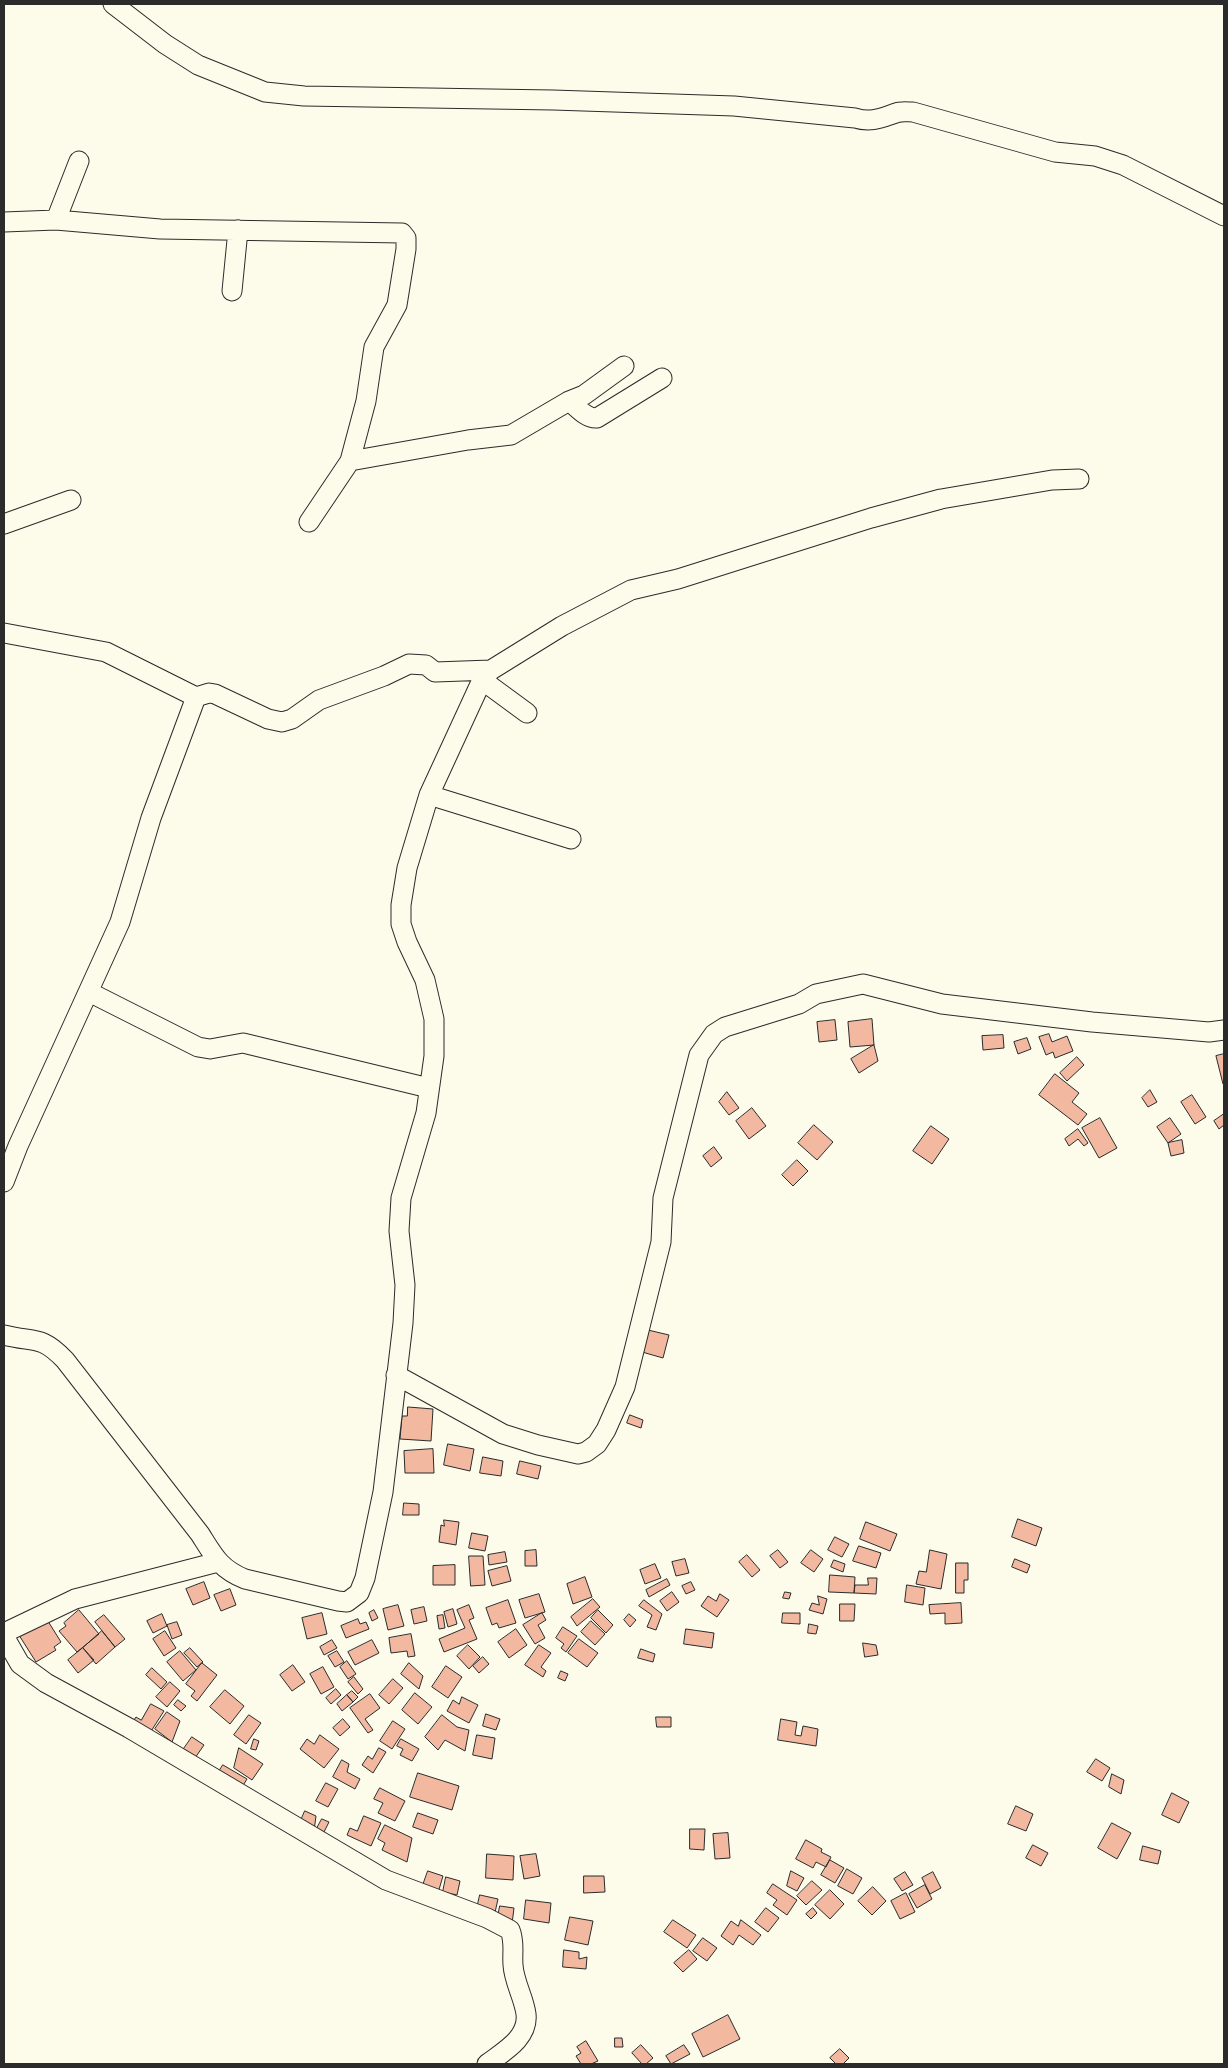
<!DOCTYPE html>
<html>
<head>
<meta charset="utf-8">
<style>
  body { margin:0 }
  #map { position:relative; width:1228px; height:2068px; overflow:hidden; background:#fdfbea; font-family:"Roboto Condensed",sans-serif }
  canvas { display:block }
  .frame { position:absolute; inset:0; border:5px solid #2b2b2b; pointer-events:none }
</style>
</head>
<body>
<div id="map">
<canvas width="1228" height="2068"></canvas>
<div class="frame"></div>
</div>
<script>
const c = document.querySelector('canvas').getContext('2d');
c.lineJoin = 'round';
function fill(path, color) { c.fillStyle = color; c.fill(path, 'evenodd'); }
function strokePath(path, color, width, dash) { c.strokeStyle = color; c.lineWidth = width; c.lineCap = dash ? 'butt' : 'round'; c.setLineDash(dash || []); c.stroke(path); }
const building = new Path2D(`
  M872,1019L874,1045L850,1047L848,1022Z
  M835,1020L837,1040L819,1042L817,1022Z
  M1049,1034L1052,1042L1067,1036L1073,1051L1055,1058L1053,1052L1046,1055L1039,1037Z
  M1003,1035L1004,1048L983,1050L982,1036Z
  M1027,1038L1031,1049L1018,1054L1014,1042Z
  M874,1045L878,1061L859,1073L851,1059Z
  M1224,1054V1084H1223L1216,1056Z
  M1077,1057L1084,1065L1067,1081L1060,1073Z
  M1055,1074L1079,1093L1072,1102L1087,1114L1078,1125L1039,1095Z
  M1150,1090L1157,1102L1148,1107L1142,1098Z
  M727,1092L739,1108L729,1115L719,1102Z
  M1192,1095L1206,1117L1195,1124L1181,1102Z
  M752,1108L766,1126L749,1139L736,1121Z
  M1224,1114V1125L1219,1129L1214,1121Z
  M1100,1118L1117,1148L1099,1158L1082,1128Z
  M1170,1118L1181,1134L1168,1143L1157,1127Z
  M814,1125L833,1142L817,1160L798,1143Z
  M931,1126L949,1139L932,1164L913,1151Z
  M1078,1129L1088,1143L1084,1146L1078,1139L1069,1146L1065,1139Z
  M1182,1140L1184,1153L1171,1156L1168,1143Z
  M714,1147L722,1158L711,1167L703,1156Z
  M797,1160L808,1171L793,1186L782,1175Z
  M648,1330L669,1335L663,1358L642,1352Z
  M408,1407L433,1409L431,1441L400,1439L402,1416H407Z
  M630,1415L643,1420L641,1428L627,1423Z
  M448,1444L474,1449L470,1471L444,1465Z
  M433,1449L434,1473H405L404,1451Z
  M483,1457L503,1461L501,1476L480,1473Z
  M520,1461L541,1466L538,1479L517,1474Z
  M404,1503L419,1504V1515H403Z
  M1018,1519L1042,1528L1036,1546L1012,1537Z
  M444,1520L459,1522L456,1545L439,1542L441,1525L444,1526Z
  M866,1522L897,1534L890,1551L860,1539Z
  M472,1533L488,1536L485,1551L469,1548Z
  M835,1537L849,1544L842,1557L828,1550Z
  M859,1546L881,1553L876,1568L853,1561Z
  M536,1550L537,1566H525V1551Z
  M778,1550L788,1562L780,1568L770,1556Z
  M811,1550L823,1559L814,1572L801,1563Z
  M930,1550L947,1554L941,1589L916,1584L919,1571L926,1572Z
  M505,1552L507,1562L489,1565L488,1555Z
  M747,1555L760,1570L752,1577L739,1562Z
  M469,1556H483L485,1585L471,1586Z
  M685,1559L689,1573L676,1576L672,1562Z
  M1015,1559L1030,1565L1027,1573L1012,1567Z
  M834,1560L845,1564L843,1572L831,1567Z
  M956,1563H968V1580H964V1593H956Z
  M655,1564L661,1578L645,1584L640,1570Z
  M455,1565V1585H433V1566Z
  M507,1566L511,1581L492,1586L488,1571Z
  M830,1575L855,1577L854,1593L829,1592Z
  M585,1577L592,1597L573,1604L567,1584Z
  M868,1578H877L876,1594L854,1593L855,1585H868Z
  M667,1579L670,1585L649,1597L646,1590Z
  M204,1582L210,1598L193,1605L186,1589Z
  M691,1582L695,1590L686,1594L682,1586Z
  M907,1585L925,1588L923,1605L905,1602Z
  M230,1589L236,1605L221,1611L214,1595Z
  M672,1592L679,1602L667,1611L660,1601Z
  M785,1592L791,1593L789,1599L783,1598Z
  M539,1594L545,1612L525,1618L519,1600Z
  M720,1594L729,1600L717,1617L701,1606L708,1596L716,1601Z
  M818,1596L827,1599L823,1614L809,1610L812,1603L819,1605Z
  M593,1599L600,1607L577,1626L571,1617Z
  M508,1600L516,1623L499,1628L497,1623L492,1625L486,1608Z
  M644,1600L662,1614L656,1630L647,1627L652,1615L639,1606Z
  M961,1603L962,1623L945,1624V1613L930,1614L929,1605Z
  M840,1604H855L854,1621H840Z
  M398,1605L404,1626L388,1630L383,1609Z
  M469,1605L474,1618L469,1620L477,1639L444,1652L439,1639L465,1628L457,1610Z
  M424,1607L427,1621L414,1624L411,1610Z
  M453,1609L457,1624L448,1627L444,1612Z
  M79,1610L99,1634L77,1652L59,1631L66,1626L64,1623Z
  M374,1610L378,1618L372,1621L369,1613Z
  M598,1610L613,1625L606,1633L591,1618Z
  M322,1613L327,1634L307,1639L302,1618Z
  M542,1613L546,1620L538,1625L545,1638L535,1644L523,1625Z
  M783,1613H800V1624L782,1623Z
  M162,1614L167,1626L153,1633L147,1621Z
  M629,1614L636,1620L630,1627L624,1620Z
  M104,1615L125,1639L115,1647L95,1622Z
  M443,1615L445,1628L439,1629L437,1616Z
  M46,1618L61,1642L54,1647L56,1650L36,1662L17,1632Z
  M358,1619L360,1624L366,1622L369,1629L346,1638L341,1626Z
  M591,1621L605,1634L595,1645L581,1632Z
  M177,1622L182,1635L172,1639L167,1625Z
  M809,1624L818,1626L816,1634L808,1633Z
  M563,1627L577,1636L566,1652L561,1648L564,1644L556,1638Z
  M516,1629L527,1645L509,1658L498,1642Z
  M686,1629L714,1633L712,1648L684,1644Z
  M102,1631L115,1647L96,1664L83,1648Z
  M165,1631L176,1648L164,1656L153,1639Z
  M411,1634L415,1656L408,1657L407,1651L391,1653L389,1638Z
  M579,1639L598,1653L587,1667L568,1653Z
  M332,1640L337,1648L324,1655L320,1647Z
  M372,1640L379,1653L355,1665L348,1652Z
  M863,1643L876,1645L878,1655L865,1657Z
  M468,1645L480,1657L469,1669L457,1656Z
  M539,1645L551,1653L541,1667L546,1671L543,1677L525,1665Z
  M83,1648L94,1660L78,1673L68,1660Z
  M190,1648L203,1662L197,1667L184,1653Z
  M641,1649L655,1654L653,1662L638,1658Z
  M180,1651L196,1670L183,1681L167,1662Z
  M337,1651L344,1662L335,1667L328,1656Z
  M483,1657L489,1664L479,1673L473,1666Z
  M347,1661L356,1674L348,1679L340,1667Z
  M202,1663L217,1675L197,1701L191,1696L195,1691L186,1684Z
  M409,1663L423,1676L419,1689L401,1674Z
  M293,1665L305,1682L292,1691L280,1675Z
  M446,1666L462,1677L448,1698L432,1687Z
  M323,1667L334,1687L321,1694L310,1674Z
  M152,1668L167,1682L161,1689L146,1675Z
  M561,1671L568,1674L565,1681L558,1678Z
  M354,1677L363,1689L358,1694L348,1682Z
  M393,1679L403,1688L389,1704L379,1695Z
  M170,1682L180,1691L167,1707L156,1697Z
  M336,1689L341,1695L331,1704L326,1698Z
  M225,1690L244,1706L230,1724L210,1707Z
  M352,1691L358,1697L353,1702L347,1695Z
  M415,1693L432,1707L418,1724L402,1710Z
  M370,1694L380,1708L365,1719L373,1730L368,1733L350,1708Z
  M347,1695L353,1702L342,1711L337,1704Z
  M462,1697L478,1705L469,1723L447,1711L453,1700L459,1704Z
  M178,1700L186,1706L181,1711L174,1705Z
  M151,1704L164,1711L146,1739L129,1728L136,1717L141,1720Z
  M167,1712L180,1721L172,1742L155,1729Z
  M486,1714L500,1719L496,1730L483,1726Z
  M249,1715L261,1723L246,1744L234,1735Z
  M442,1715L457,1727L469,1730L465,1751L445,1740L438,1750L425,1737Z
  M656,1717H671V1727H657Z
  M343,1719L350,1727L340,1736L333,1728Z
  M781,1719L797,1722L795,1735L801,1736L803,1726L818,1729L816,1746L778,1740Z
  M393,1721L405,1729L392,1749L380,1741Z
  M320,1735L339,1749L324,1768L300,1749L307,1739L314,1744Z
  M477,1735L495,1738L492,1759L473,1755Z
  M192,1737L204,1745L195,1758L183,1750Z
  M254,1739L259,1741L256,1750L251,1749Z
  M401,1739L419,1749L412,1761L400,1755L403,1749L397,1746Z
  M239,1748L263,1764L252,1780L234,1768Z
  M379,1748L386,1752L373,1773L362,1765L368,1756L372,1759Z
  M1096,1759L1110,1768L1102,1781L1087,1772Z
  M342,1760L349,1764L347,1772L360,1779L355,1789L333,1777Z
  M223,1765L247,1779L239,1792L215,1778Z
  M418,1773L459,1786L452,1810L410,1797Z
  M1112,1774L1124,1780L1121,1794L1109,1787Z
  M326,1783L338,1789L328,1807L316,1801Z
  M380,1788L405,1801L395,1821L378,1813L383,1803L374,1799Z
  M1172,1793L1189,1802L1179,1823L1162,1815Z
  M1016,1806L1033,1814L1026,1831L1008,1824Z
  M305,1811L316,1816L314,1831L299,1825Z
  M418,1813L438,1820L433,1834L413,1827Z
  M364,1816L381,1823L371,1846L347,1835L350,1828L357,1831Z
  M322,1819L329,1822L322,1836L315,1832Z
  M1112,1823L1131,1833L1117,1859L1098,1848Z
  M385,1825L412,1838L407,1862L382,1850L385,1843L378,1839Z
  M690,1829H705L704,1850L690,1849Z
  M728,1833L730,1858L715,1859L713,1834Z
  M806,1840L822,1849L821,1852L831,1857L826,1867L816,1862L813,1868L796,1859Z
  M1033,1845L1048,1853L1041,1866L1026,1858Z
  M1143,1846L1161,1851L1158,1864L1140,1860Z
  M487,1854L514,1856L513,1880L486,1878Z
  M536,1854L540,1876L524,1879L520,1856Z
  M830,1860L844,1868L835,1883L821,1875Z
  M847,1869L862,1878L853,1894L838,1886Z
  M428,1871L443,1876L438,1893L422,1888Z
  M791,1871L804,1878L797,1891L787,1886Z
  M905,1872L913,1885L902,1891L894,1879Z
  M933,1872L941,1888L930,1894L922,1878Z
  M584,1876H604L605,1892L584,1893Z
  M446,1877L460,1881L457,1895L443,1892Z
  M812,1881L822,1890L806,1905L797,1896Z
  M773,1884L797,1900L787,1915L773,1905L777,1900L767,1893Z
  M925,1885L932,1899L917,1908L909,1894Z
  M873,1887L886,1901L872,1915L858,1901Z
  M830,1890L844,1904L830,1919L815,1905Z
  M906,1893L915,1912L900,1919L891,1901Z
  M480,1895L498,1899L494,1917L476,1913Z
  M526,1900L551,1903L549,1923L524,1919Z
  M500,1906L514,1908L512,1924L497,1922Z
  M766,1908L779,1918L768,1932L755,1922Z
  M813,1908L817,1913L811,1919L806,1914Z
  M570,1917L593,1921L588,1945L565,1940Z
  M673,1920L696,1935L687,1948L664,1932Z
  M741,1920L761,1935L753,1945L739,1935L733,1945L721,1936L731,1921L738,1926Z
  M703,1938L717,1948L707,1961L693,1951Z
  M564,1950L579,1952V1959L587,1957L586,1969L563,1967Z
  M689,1950L697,1959L683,1972L674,1963Z
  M728,2015L740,2039L703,2057L692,2034Z
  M615,2038H622L623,2047H615Z
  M586,2041L598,2061L591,2064H581L576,2056L581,2053L577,2047Z
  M641,2045L653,2058L646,2064H642L632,2053Z
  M684,2045L690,2054L671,2064L666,2056Z
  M840,2049L849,2058L843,2064H836L830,2058Z`);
fill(building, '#f2b8a0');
strokePath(building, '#2b2b2b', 1);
const minor = new Path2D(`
  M113,4L165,44L198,65L265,92L304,96L553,100L734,106L855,118C871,123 881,118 896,113C901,111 907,112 913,112L1055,152L1095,156L1123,165L1224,216
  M56,220L79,161
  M4,222L56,220L160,229L402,233L406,238V249L397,305L374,347L366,401L350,461L309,522
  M232,291L238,230
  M569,401C577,407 586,419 597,418L662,378
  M350,461L468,440L511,435L569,401L584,395L624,366
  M4,524L71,500
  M4,633L106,652L196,697L209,693L215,694L268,719L282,722L292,719L319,700L384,676L409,664L426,665L435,672L491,670
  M482,680L527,713
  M429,795L571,839
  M89,992L198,1047L210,1049L243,1043L429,1088
  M4,1182L18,1146L120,922L151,818L196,697
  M4,1335C34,1343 40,1334 65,1360L200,1534C214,1556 220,1569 245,1579L338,1601L347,1602L359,1593L365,1578L383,1492L403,1323L405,1285L399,1231L401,1198L426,1113L434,1056V1019L425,980L407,942L401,924V905L407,868L429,795L482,680L491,670L562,626L631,590L678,579L871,518L941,499L1052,480L1079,479
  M396,1375L503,1434L538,1445L578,1454L586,1452L597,1444L606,1430L625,1387L661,1242L663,1198L699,1055L714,1034L725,1027L799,1004L816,994L863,984L942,1004L1092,1022L1209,1032L1224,1030
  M4,1633L75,1599L218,1562
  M4,1636L20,1664L46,1683L129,1728L386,1880L487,1918L510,1930C515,1942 512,1952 513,1965C514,1982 524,1998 526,2014C529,2038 503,2052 487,2064`);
strokePath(minor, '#2b2b2b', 21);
strokePath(minor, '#fdfbea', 19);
</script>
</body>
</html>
